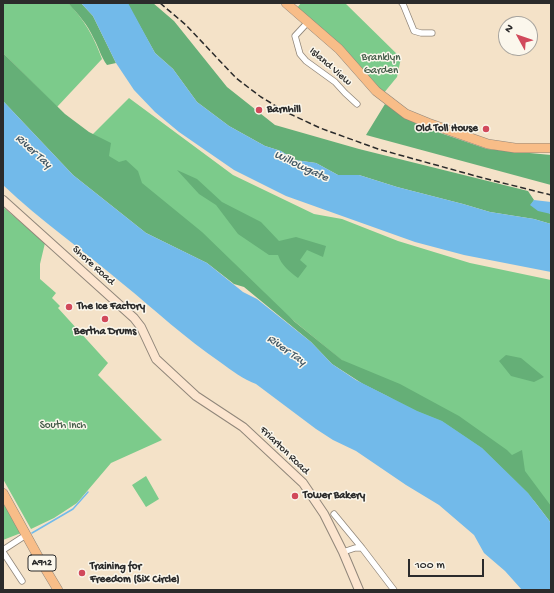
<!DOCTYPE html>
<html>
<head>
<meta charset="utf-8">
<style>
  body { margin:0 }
  #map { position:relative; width:554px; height:593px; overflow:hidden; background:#f4e2c8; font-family:"Gochi Hand",sans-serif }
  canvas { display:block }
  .frame { position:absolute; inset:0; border:4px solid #2b2b2b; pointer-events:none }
  .north { position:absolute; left:498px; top:16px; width:40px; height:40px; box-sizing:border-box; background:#fbf7ec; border:1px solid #a8a59f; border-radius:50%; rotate:310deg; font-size:11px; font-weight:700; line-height:16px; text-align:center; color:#2b2b2b }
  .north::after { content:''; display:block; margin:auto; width:14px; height:18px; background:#d1495b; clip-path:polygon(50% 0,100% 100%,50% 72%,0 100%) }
  .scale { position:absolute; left:408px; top:559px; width:76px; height:18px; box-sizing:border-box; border:2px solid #2b2b2b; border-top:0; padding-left:5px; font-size:12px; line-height:14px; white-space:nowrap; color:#2b2b2b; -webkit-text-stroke:3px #fbf7ec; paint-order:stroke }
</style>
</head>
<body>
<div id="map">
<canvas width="554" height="593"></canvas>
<div class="frame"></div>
<div class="north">N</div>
<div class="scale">100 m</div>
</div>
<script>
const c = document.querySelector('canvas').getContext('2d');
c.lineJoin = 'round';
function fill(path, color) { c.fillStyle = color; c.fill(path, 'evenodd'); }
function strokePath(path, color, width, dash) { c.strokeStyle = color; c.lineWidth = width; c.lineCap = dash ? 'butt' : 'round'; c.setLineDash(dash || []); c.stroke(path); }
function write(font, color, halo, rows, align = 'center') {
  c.font = font + ' "Gochi Hand",sans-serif'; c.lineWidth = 3; c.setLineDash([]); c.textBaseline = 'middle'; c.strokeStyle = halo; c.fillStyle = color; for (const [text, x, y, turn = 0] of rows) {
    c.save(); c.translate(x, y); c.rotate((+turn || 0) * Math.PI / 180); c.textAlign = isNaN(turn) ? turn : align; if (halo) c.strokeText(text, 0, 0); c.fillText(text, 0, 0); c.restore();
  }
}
fill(new Path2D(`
  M3,3H68C84,19 94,37 102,59L57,107L3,53Z
  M301,3H345L401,58L397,77L383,94L297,8Z
  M129,98L233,175L314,214L342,219L398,241L470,263L551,280V513L367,381L81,146Z
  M3,207L45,243L40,264V279L56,293L52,298L60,306L58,308L108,363L98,375L162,440L111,463L77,503L54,518L31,529L3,479Z
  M146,476L159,499L146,507L132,485Z
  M3,501L21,533L3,540Z`), '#7ccb8b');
fill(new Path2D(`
  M68,3H81L93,16L116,63L107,65C101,57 99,48 94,39C88,25 78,14 68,3Z
  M127,3H153L174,21L227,87L275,125L359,149L528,191L534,200L531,205L551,214V224L534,219L490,212L463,204L397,187L359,175H338L316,163L295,160L281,151L265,146L229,126L197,102L173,69L155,53Z
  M3,53L65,114L89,132L111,143L109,156L119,162L126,160L138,171L142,183L202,232L295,322L342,360L400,384L459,416L507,450L512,455L522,450L525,471L551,506V523L528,493L482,448L442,421L417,411L363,384L332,364L311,342L244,287L234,284L207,263L146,233L73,175L3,101Z
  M385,104L420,126L487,149L551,155V185L366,135Z
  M177,170L197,179L222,202L261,222L279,241L296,237L326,246L323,257L307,250L300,260L307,266L298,278C290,272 281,265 278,255H269L238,234L216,205L199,194Z
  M506,355L521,358L544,377L534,382L511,376L499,361Z`), '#65af77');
fill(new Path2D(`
  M81,3H128L155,53L173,69L197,102L229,126L265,146L281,151L295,160L316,163L338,175H359L397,187L463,204L490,212L534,219L551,224V272L464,255L415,242L286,196L234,170L179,132L155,112L134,90L116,63L93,16Z
  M3,101L73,175L146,233L207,263L243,292L257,299L311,342L332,364L356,380L417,411L442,421L482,448L528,493L551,523V590H522L505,571L484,553L474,535L439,505L406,485L356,451L333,440L316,429L256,384C243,379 232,371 220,362C186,339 155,310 123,284C83,250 41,221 3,185Z
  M534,200L551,202V214L538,211L530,205Z`), '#72baea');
strokePath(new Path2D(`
  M32,533L73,509L88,492`), '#72baea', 1.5);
const street = new Path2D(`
  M402,3L403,4L414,31L421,33H432
  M308,22L295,36L300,54L306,61L335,82L345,93L357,104
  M334,514L362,548
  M3,550L26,535
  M3,552L22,581
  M343,552L355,548H362L394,590`);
const secondary = new Path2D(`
  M3,200L134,318L141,327L156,359L196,396L243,427L303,483L324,514L343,552L359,590`);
const primary = new Path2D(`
  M286,3L339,49L376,91L406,114L428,123L488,144L515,148H551
  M3,493L40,560L58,590`);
strokePath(street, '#90867a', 7);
strokePath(secondary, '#90867a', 10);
strokePath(primary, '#90867a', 10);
strokePath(street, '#fff', 5.5);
strokePath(secondary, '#fce5cf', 8);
strokePath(primary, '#f8bd88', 9);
strokePath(new Path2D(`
  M160,3L186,25L236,78L261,97L286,112L320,128L378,149L483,178L551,195`), '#2b2b2b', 1.5, [6, 3]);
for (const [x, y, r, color] of [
  [259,110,4,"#d1495b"],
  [486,129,4,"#d1495b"],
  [69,307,4,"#d1495b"],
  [105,319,4,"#d1495b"],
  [295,496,4,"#d1495b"],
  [82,573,4,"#d1495b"]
]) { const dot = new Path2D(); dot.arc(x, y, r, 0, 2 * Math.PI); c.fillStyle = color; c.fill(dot); strokePath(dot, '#fbf7ec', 1.5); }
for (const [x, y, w] of [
  [42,563,28]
]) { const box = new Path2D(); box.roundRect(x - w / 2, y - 8, w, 16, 3); c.fillStyle = '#fbf7ec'; c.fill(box); strokePath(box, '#2b2b2b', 1); }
write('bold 10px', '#2b2b2b', null, [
  ["A912",42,563]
]);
write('11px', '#435b48', '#fbf7ec', [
  ["Branklyn",381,58],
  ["Garden",381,71],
  ["South Inch",63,426]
]);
write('11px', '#2b2b2b', '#fbf7ec', [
  ["Island View",330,67,41],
  ["Shore Road",93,266,42],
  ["Friarton Road",284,451,44]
]);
write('bold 11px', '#2b2b2b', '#fbf7ec', [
  ["Barnhill",267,110],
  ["Old Toll House",478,129,"right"],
  ["The Ice Factory",77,307],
  ["Bertha Drums",105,332,"center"],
  ["Tower Bakery",303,496],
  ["Training for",90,567],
  ["Freedom (Six Circle)",90,580]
], 'left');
write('italic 12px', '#405664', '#fbf7ec', [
  ["River Tay",33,152,42],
  ["Willowgate",301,167,25],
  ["River Tay",286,351,35]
]);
</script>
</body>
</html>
